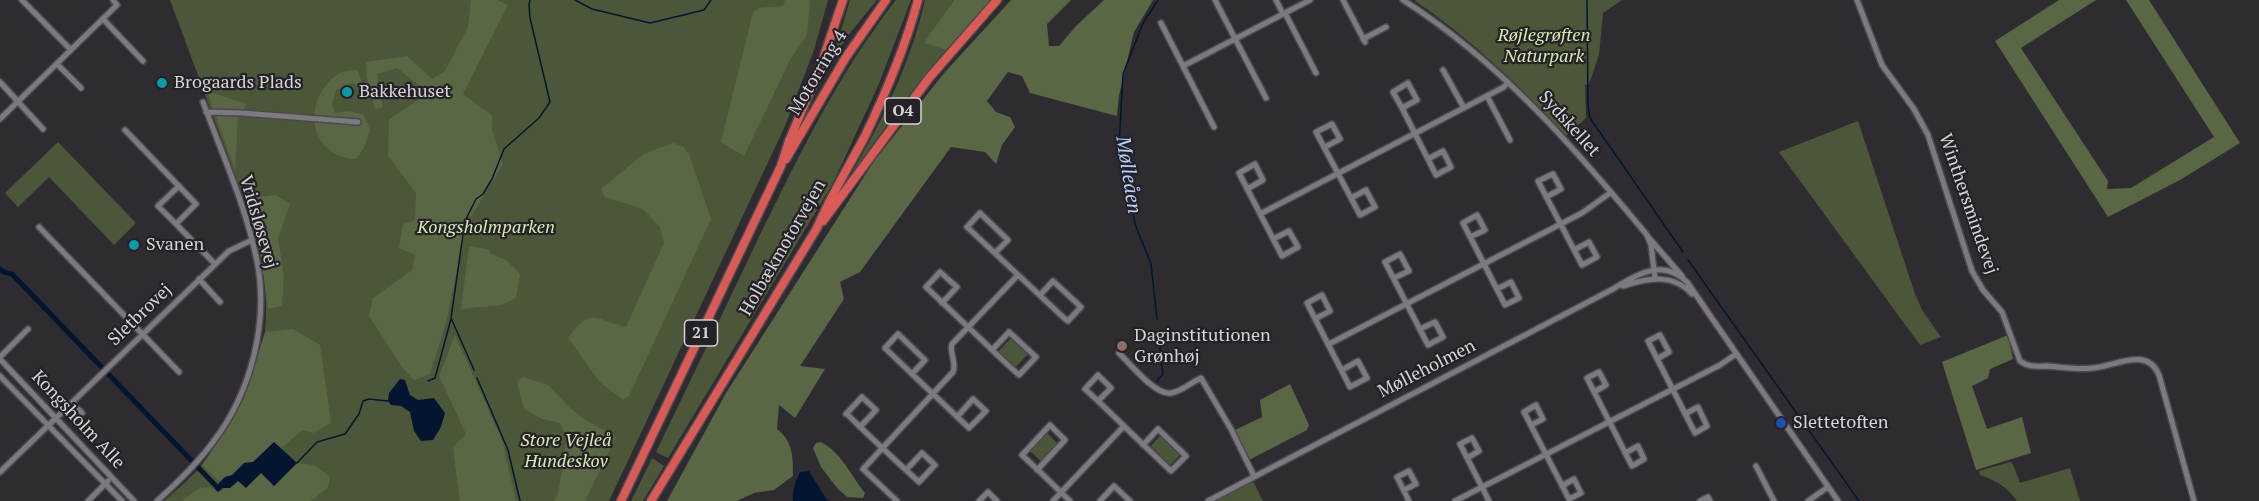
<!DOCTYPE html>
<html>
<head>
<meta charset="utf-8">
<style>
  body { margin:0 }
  canvas { display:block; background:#2e2b31 }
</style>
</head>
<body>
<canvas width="2259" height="501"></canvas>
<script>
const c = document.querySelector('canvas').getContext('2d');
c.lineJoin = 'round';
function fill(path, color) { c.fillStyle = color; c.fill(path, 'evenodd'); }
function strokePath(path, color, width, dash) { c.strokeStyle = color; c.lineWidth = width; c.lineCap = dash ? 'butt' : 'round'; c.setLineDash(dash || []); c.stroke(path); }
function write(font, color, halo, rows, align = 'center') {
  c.font = font + ' "PT Serif",serif'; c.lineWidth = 4.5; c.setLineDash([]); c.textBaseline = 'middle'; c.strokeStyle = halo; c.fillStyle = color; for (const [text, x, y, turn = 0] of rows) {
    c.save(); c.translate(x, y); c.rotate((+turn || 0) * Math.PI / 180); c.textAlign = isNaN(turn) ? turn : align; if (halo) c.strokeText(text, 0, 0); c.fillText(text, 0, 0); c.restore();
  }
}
fill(new Path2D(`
  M170,0H828L814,50L785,126L609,501H164C177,489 193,477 203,463C229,429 260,373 265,331C269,292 262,255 251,218Z
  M850,0H877L850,33L833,58Z
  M896,0H911L878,86L833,183L668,458L656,452C690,381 724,311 757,241C798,157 838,74 896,0Z
  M925,0H954L925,43L946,50L906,99L851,174C883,120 911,62 925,0Z
  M1414,0H1622L1603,13L1599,55L1589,84L1585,85L1586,118L1566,136C1519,85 1471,39 1414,0Z
  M1858,121L1915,294L1922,310L1941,337L1920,345L1779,152Z
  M58,142L136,223L114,245L49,177L18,207L5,193Z
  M1011,338L1028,354L1015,368L998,352Z
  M1046,432L1058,444L1042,462L1029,450Z
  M1161,435L1181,454L1170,465L1151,446Z
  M652,458L664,466L643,501H631Z
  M2010,462L2013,464L2020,483L2070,468L2080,501H2017C2006,486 1997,481 1980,475L1979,471Z
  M1250,481H1253L1263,501H1213Z`), '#4c5739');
fill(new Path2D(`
  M471,0H497L508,5L463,94L492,116V130L503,164L467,223L446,323L430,374L414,380L403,368L369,316L373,298L412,270L415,255L399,248L403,224L415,220L416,193L388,156L389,120L422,97L417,84L397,68L377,74L383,107L375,109L367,78L366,62L407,56L432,79L445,71L468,27Z
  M785,0H810L807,35L790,60L744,156L721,142L753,12L759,8L783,6Z
  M954,0H992L946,50L924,43Z
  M1011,0H1071L1047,24L1049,46H1059L1076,26L1104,0H1153L1134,32L1119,95L1117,116L1030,93L1022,76L1008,72L987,101L996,112L1010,117L1015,127L1002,145L996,164L985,152L951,147L860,272L840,282L844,299L800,366L825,369L795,418L779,405L777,429C793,441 793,457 793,476L774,490L754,493L737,501H667L726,393L874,161L945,72Z
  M2059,0H2096L2021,48L2108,181L2107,189L2131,188L2214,137L2126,0H2149L2240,143L2180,180L2108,217L1995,41Z
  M358,70L363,87L352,83L336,90L332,104L335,113L349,111L364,115L370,130L364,148L356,159C307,157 301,97 340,73C345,70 352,71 358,70Z
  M207,91L247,104L238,116L235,170Z
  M673,143L684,147L690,157L711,219L629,396L623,400L600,382L568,338C592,304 597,321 626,327L664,243L660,227L643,209L605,197L601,189L645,153Z
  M275,195L290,204L278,238L284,277L282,306L268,309L258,236L246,201L259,197Z
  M469,246L488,249L491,254L506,260L520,274L516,298L502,305L461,309Z
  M293,329L320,345L331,423L313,433L303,430L281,448L274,442L253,462L244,463L232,475L225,477L219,481L202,465L224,433L243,401L265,332Z
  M455,335L502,440L516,501H460L453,447L466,434L439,376Z
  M2008,335L2013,359L1990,369L1988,378L1972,386L1987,429L2022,417L2031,453L1976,470L1942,362Z
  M523,377L548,385L570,408L587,421L616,437L585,501H554L558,494L567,437L560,423L542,419L524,409L517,382Z
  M1290,384L1309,425L1307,430L1249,460L1235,430L1262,417L1260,400Z
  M821,442C841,452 852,477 865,493L863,498L847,497L837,488L821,467L813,448L816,443Z
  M297,463L314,465L330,477L328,487L311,501H182C193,493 205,480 218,492L238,481L261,472L275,486Z`), '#5a6744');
fill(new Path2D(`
  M400,379L405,380L410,395L418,400L434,398L445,413L441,427L433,440L421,441L414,431L410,412L401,406L391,405L388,401L389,393Z
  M274,442L297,463L274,486L261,473L246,488L238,481L230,488H223L218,492L214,488L225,477L232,475L244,463L253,462Z
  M809,471L827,500L831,501H793C792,490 795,482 800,472Z`), '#04162f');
strokePath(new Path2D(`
  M575,0L592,9L650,23L704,10L711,0
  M1587,0L1588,106L1590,118L1683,252
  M1120,152L1119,146L1123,74L1143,23L1158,0
  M1125,172L1135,224L1151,264L1157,319
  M1688,260L1859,501
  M474,370L451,318L465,221L476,199L483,194L492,179L504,149L539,118L550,102L530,18L529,5L530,0
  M477,378L508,450L520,501
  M428,381L435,378L451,319
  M1157,381L1163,374L1160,353V335
  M297,463L317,442L345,434L359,414L363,401L369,399L388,401`), '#04162f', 1.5);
strokePath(new Path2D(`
  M0,269L4,272L12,274L215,485`), '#04162f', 5);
const minor = new Path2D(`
  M22,0L71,50
  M1215,0L1266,98
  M1276,0L1283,14
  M1343,0L1365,42
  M1403,0C1499,61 1575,148 1647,235L1651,245L1655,278
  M1857,0L1882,65L1914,109L1928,135L1972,271L1983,290L2002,312L2020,361C2029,368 2037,366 2047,366C2062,367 2078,370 2093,368C2116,366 2147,346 2159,375L2194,501
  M1285,13L1316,73
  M103,19L143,61
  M1161,23L1214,127
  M1363,39L1386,27
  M57,64L81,88
  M1183,66L1310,0
  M1443,70L1464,108
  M0,82L43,129
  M1487,96L1510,140
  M1402,108L1393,92L1408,83L1417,100L1402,108L1436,175L1451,167L1443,151L1428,159
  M206,112L242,113L358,122
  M0,119L117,5L113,0
  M125,130L196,204L176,224L215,264
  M1325,147L1340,139L1332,124L1316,132L1351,198L1366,190L1375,207L1360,215L1351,198
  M1247,189L1263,180L1255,164L1239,173L1282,256L1298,247L1289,231L1273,239
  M1546,197L1561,189L1553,174L1538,181L1582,265L1597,257L1589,242L1574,250
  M1260,214L1504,87L1508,82
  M176,224L158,206L179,186
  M39,227L179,372
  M1470,237L1485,230L1477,215L1463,223L1505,305L1519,298L1511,282L1497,289
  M1649,238L1682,276
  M995,253L1008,240L980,213L967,227L1064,318L1068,321L1081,307L1053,281L1040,295
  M1394,278L1409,271L1400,254L1385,262L1428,345L1443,337L1435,322L1420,329
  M199,279L220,302
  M1623,286C1648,278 1673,273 1692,294
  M942,303L957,287L940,272L926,287L946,306L987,345C997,355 1008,365 1019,375L1036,357L1009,332L992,350
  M1315,319L1330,311L1322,295L1307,303L1350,387L1367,378L1358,361L1342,370
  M1329,344L1582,213L1610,193
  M1119,353C1130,364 1156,396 1171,393C1181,392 1192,382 1201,378L1231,429L1254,476
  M0,357L28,329
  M0,359L134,501
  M1657,359L1669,352L1660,335L1648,341L1695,433L1707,426L1698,407L1685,414
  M912,374L925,360L898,334L885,348C894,357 903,365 912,374L969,428L986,411L973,399L957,417
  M0,376L122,501
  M1594,392L1606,385L1599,372L1587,378L1632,466L1644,459L1638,446L1625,453
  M1098,401L1085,389L1098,375L1111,388L1098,401L1124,426L1128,430L1171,471L1186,456L1158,429L1143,445
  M72,403L82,413
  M1531,425L1543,419L1536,405L1524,412L1569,499L1581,493L1574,479L1562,486
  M860,427L876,410L862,397L846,414L848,415C871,438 895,460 919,482L935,465L922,453L906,470
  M1467,458L1479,451L1472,438L1460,444L1489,501
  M1756,466L1774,501
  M1037,470L1065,440L1050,425L1022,455L1040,472L1070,501
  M0,472L229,251L252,240
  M1404,490L1416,484L1409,471L1397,477L1409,501
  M88,501L108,481
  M157,501C177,483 197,464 213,442C251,393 269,322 257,261C246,206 222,154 203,102
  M897,501L863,469L953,372C957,362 949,354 952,344L1018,275
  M979,501L988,492L997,501
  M1053,501L1124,426
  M1100,501L1114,486L1130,501
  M1208,501L1613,289C1637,274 1663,258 1687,282L1838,501
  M1455,501L1720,365L1736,354
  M1700,501L1708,497L1710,501
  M1808,501L1828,487`);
const highway = new Path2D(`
  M786,159L846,57L886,0
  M823,221L929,78L997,0
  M621,501L781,166L789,141L820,68L843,0
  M651,501L817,228C830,197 848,168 864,138C886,93 905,48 918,0`);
strokePath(minor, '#4c494e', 8);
strokePath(highway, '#4c494e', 11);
strokePath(minor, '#7d7980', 5);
strokePath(highway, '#da5b56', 8);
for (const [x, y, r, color] of [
  [162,83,6,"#0f9aa8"],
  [347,92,6,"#0f9aa8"],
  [134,245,6,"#0f9aa8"],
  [1122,346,6,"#8d6e63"],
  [1781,423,6,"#1a4fb4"]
]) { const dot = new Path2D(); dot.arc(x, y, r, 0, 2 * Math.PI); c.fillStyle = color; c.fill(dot); strokePath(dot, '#242127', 2); }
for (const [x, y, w] of [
  [903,111,36],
  [701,333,33]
]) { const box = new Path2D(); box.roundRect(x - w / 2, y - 13, w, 26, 4.5); c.fillStyle = '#242127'; c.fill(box); strokePath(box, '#d6d4d8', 1.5); }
write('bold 16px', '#d6d4d8', null, [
  ["O4",903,111],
  ["21",701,333]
]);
write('italic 18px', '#d6edaf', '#242127', [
  ["Røjlegrøften",1544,36],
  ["Naturpark",1544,57],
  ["Kongsholmparken",486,228],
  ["Store Vejleå",566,441],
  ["Hundeskov",566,462]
]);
write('18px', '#d6d4d8', '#242127', [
  ["Motorring 4",818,73,-59],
  ["Sydskellet",1569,124,48],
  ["Winthersmindevej",1968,204,71],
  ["Vridsløsevej",258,222,74],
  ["Holbækmotorvejen",783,248,-60],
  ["Sletbrovej",140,315,-44],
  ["Mølleholmen",1427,369,-27],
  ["Kongsholm Alle",78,420,47]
]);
write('18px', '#d6d4d8', '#242127', [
  ["Brogaards Plads",174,83],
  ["Bakkehuset",359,92],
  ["Svanen",146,245],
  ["Daginstitutionen",1134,336],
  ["Grønhøj",1134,357],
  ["Slettetoften",1793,423]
], 'left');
write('italic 20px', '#b2d1fb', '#242127', [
  ["Mølleåen",1128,175,81]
]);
</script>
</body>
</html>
